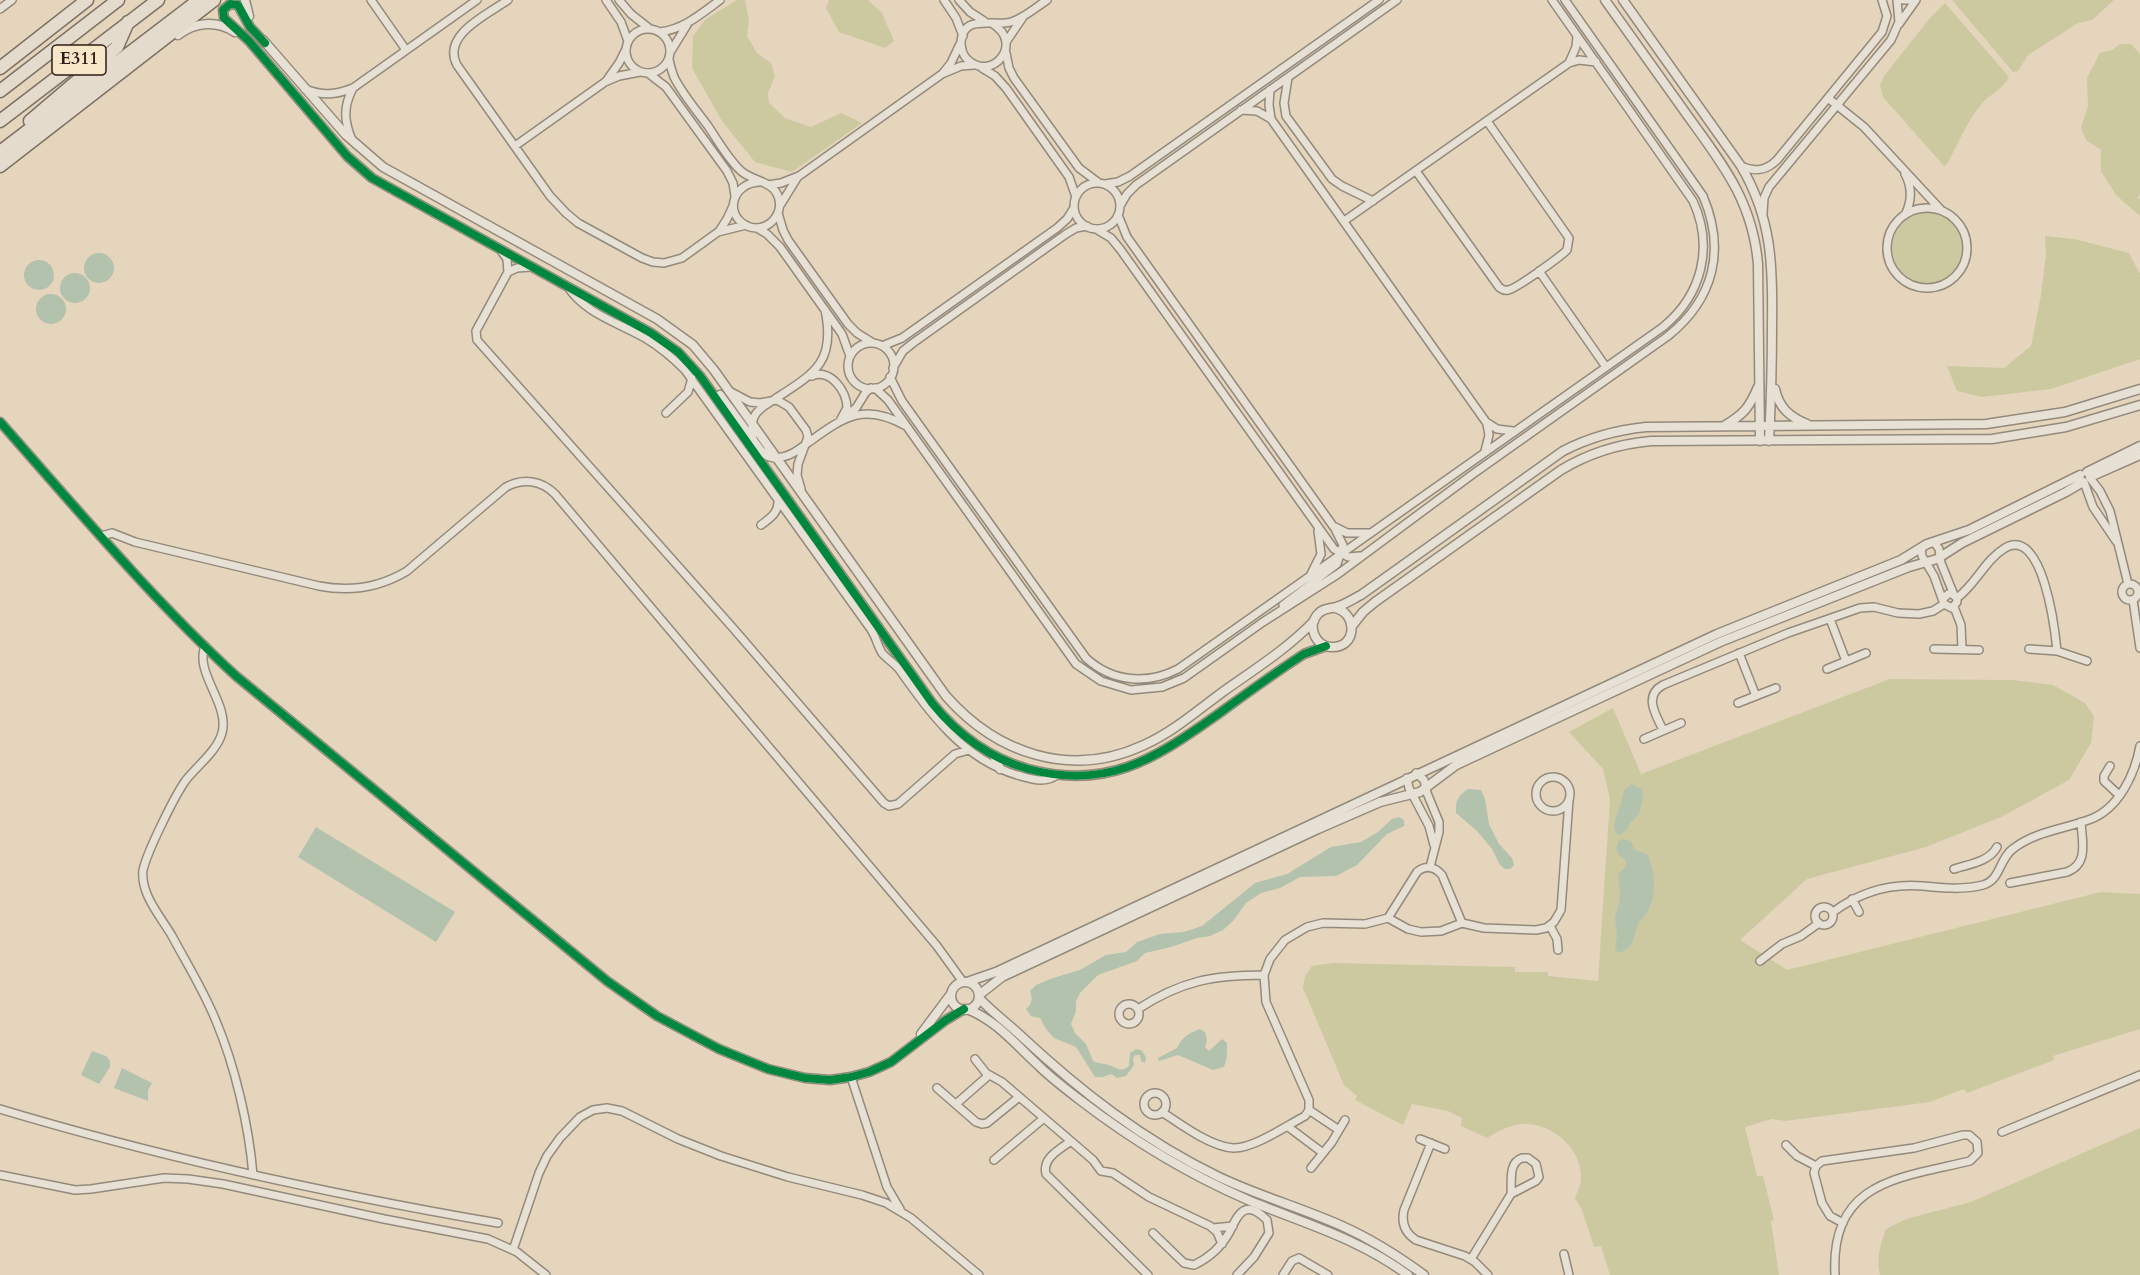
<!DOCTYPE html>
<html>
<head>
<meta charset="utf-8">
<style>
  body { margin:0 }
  canvas { display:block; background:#e4d5bc }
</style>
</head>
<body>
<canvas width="2140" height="1275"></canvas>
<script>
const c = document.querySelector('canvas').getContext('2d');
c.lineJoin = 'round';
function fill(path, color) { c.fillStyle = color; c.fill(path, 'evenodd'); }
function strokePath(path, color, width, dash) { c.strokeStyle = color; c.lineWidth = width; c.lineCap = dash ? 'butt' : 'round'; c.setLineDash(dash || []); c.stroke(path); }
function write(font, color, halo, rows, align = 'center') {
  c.font = font + ' Cardo,serif'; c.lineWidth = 5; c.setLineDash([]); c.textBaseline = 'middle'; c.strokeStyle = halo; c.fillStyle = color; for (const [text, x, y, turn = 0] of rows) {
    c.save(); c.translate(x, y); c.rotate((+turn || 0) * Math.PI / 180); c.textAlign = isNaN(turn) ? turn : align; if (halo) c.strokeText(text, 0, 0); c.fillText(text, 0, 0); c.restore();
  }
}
fill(new Path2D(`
  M737,0H745L749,20L747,36L757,53L771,63L775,76L768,93L769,103L785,118L811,127L841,113L862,123L792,172L755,162L722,121L692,68L693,36L706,19Z
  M829,0H868L882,13L894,41L885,48L839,32L826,8Z
  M1952,0H2114L2092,20L2078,23L2028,55L2018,71L2013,72Z
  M1945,3L2009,77C2003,90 1989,94 1980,106C1965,124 1958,145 1947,164L1944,166L1883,97L1880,85L1884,76L1930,18Z
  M2120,44H2131L2140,54V195L2137,198L2140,199V216L2116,195L2101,171V150L2086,140L2081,128L2088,106L2087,78L2100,53L2112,50Z
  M1892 248a36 36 0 1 1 72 0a36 36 0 1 1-72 0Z
  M2045,236L2074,239L2129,253L2140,274V359L2051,389L1982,397L1957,391L1947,366L2004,368L2031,346L2041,295L2046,255Z
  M1890,679L2013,680L2053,685L2085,703L2094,716L2091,743L2069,780L2001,817L1926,847L1807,879L1740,940L1787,970L2101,892L2140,894V1029L2053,1056L2054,1060L1967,1093L1964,1089L1930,1102L1785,1121L1772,1119L1745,1127L1757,1176H1763L1774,1220L1771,1221L1779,1275H1610L1601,1246L1594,1247L1582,1210L1575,1198C1577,1192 1581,1185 1581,1180C1583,1150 1554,1125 1527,1124C1512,1123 1499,1131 1487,1138L1461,1126L1462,1118L1448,1111L1412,1104L1403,1125L1355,1100L1357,1096L1344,1085L1303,988L1305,976L1312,966L1333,963L1515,967V972H1548V976L1598,981L1610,799L1603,769L1569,732L1613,708L1641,774Z
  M2140,1128V1275H1880C1876,1259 1880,1245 1886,1229L1906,1219L1971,1202Z`), '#ccc9a1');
fill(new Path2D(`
  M84 268a15 15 0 1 1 30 0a15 15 0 1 1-30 0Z
  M24 275a15 15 0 1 1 30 0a15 15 0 1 1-30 0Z
  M60 288a15 15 0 1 1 30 0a15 15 0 1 1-30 0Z
  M36 309a15 15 0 1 1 30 0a15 15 0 1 1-30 0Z
  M1632,784L1642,789L1643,798L1639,814L1629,824L1627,830L1619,835L1615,832C1612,818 1623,806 1624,790Z
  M1468,789L1481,790L1485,799L1489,824L1499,844L1512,858L1514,865L1510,869H1505L1500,865L1492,849L1477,831L1456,813C1455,801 1458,796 1468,789Z
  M1399,817L1404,820V826L1387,834L1357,865L1336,876L1300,877L1280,888L1261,893L1246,903L1233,921L1223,930L1210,936L1197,938L1171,947L1145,953L1137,961L1098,975L1080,993L1076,1001V1011L1071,1024L1075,1033L1086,1044L1093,1061C1099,1064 1103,1063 1109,1065C1118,1068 1120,1073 1129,1066L1130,1053L1136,1049L1141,1050L1146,1057L1145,1063L1141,1061L1140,1055H1135L1133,1058L1134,1065L1126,1076L1117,1078L1111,1074L1103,1077H1095L1076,1047L1054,1038L1046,1029L1040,1018L1031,1016L1026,1009C1032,1004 1033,999 1030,991L1036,985L1053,978L1080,970L1106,955L1126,952L1137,942L1160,934L1184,932L1202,926L1255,883L1287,874L1331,847L1361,842L1378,832L1392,819Z
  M316,827L455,912L436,942L298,857Z
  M1623,839L1631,841L1635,850L1647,854C1655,871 1657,891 1649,909C1647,915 1641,918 1638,924C1632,939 1636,947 1618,953L1615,949L1617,936L1615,917L1619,905L1620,891L1618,875L1625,867L1626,860L1619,855L1616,849L1618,842Z
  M1200,1029L1205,1032L1207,1040L1205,1047L1209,1051L1222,1039L1227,1043V1056L1224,1067L1213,1070L1178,1055L1159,1061L1158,1058L1177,1048C1181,1038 1189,1033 1200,1029Z
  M92,1051L106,1056L110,1061V1067L99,1084L81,1075Z
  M122,1068L152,1083L148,1090V1101L114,1088Z`), '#b2c2ad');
const minor = new Path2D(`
  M371,0L406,50
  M508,0C488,14 441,35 457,65L550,196L566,213L578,223L642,258L653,262L664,263L682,258L718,232L746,225
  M606,0L621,22L628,41
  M619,0L631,14L650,29
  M944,0L956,18L963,36
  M959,0L970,12L984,21
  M1903,0H1912
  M0,9L12,0
  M993,24C1025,44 991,83 967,59C963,55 961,48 961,42C963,13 994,27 1011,22C1024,18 1035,8 1047,0
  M1899,24L1916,0
  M626 51a22 22 0 1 1 44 0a22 22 0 1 1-44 0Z
  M660,32C684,29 701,14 720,0
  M1006,42L1023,17
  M671,51L687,25
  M1006,53L1009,68L1014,78L1079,168L1099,183
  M669,59C670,66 672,71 674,77C683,95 697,111 708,126C718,141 728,159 741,171C751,180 769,181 776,192C788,211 768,235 747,226C723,214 733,183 759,182
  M1569,63L1576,47L1577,36
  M982,68L995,76L1006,88L1069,177L1076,197
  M648,73L666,87L727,171L733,183L735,196
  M943,73L951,63L960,44
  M1288,78L1284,103L1286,116L1332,179L1342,186L1373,201
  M607,80L619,63L625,51
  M305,89C323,96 335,95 353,88L477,0
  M1270,90L1269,105L1271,119
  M1828,98L1864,127L1941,210
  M1241,110L1257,111L1271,119L1486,422L1497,429L1513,431
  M352,140C344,121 343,107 353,88
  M515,146L605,82L619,76L640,72
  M1741,166C1755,172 1766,171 1777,160L1882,32L1887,16L1882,0
  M1416,171L1499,287C1502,289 1503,291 1508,290C1516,289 1560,257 1567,250L1569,238L1487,121
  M1074 206a23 23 0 1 1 46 0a23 23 0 1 1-46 0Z
  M1105,184L1118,182L1130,176L1379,0
  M768,185L781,183L799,176L942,74L961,66L974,65
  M781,204L797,178
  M1120,206L1127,194L1136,185L1397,0
  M1887 248a40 40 0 1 1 80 0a40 40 0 1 1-80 0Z
  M778,213L783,230L788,240L848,324L857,333L873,343
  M1763,213L1764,198L1769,187L1891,40L1899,22L1897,0
  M1118,215L1127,237L1333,526L1347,533H1369
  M1905,215C1912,201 1912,187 1905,174
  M1344,221L1569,63L1579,60L1596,62
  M757,228L767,234L780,247L842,334L850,356
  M1096,229L1111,238L1120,249L1334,549L1348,557L1360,556
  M720,230L727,219L733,206
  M502,252L507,259L508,272L476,331L477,340L733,628L884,803L889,806L898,804L955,754L969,750
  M1539,271L1606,367
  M508,272L517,268L531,267
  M568,287C584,313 619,323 645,338C660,347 673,358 685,370L870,628C876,636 877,645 882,653C887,659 894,663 899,669C931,714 962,758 1017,775C1032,779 1044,784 1057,775
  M848 366a23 23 0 1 1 46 0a23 23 0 1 1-46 0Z
  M882,346L902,338L1057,228L1067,219L1074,208
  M893,368L903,351L913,343L1066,234L1076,228L1087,226
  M812,376C830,368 847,391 847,408L841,419
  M890,377L902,401L1086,658C1112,682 1147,685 1178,669L1663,327C1702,295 1714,247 1693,201L1552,0
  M875,388L888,400L1076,664L1101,681L1131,690L1162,687L1184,678L1263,622L1338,574L1473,474L1668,336C1714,299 1726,250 1703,196L1565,0
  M731,392L750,402L760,403L777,400L789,407L806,430L808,437L798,464L797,475L801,489
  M666,413L688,392L692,378
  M846,416L856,408L866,392L871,388
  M753,440C752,433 751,424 754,417C758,408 768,404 775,399C815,373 836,362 825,310
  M1485,451L1489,435L1487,424
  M776,458C790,457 798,450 809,442C844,417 864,402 906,426
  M2090,478L2100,491L2110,511L2128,584
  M2084,482L2093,507L2116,541
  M761,525C770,518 779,513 778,500
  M101,536L112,533L135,542L319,586C350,592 379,588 407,571L506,487C523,478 541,480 555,494L937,946L963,982
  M1934,542L1939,549L1941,563L1954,595
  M1921,548L1922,556L1934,576L1944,604L1952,608L1957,602V598L1952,594H1948L1943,599
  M1311,574L1321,554L1318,531
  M2122 592a8 8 0 1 1 16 0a8 8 0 1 1-16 0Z
  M1957,598C1976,584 1985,560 2005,548C2043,526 2055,630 2057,651
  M2133,600L2140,648
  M1283,605L1337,564L1343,545L1335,529
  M1954,607L1961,625L1962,649
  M1830,619L1846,661
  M205,646C194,673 230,704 222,733C217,751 197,766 186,780C175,795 147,852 143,870C140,894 161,917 172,936C187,964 204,991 216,1021C235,1066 249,1126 253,1175
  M1934,649L1979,650
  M2029,649L2057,651L2087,661
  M1739,653L1756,696
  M1827,669L1866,653
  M1738,703L1776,688
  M1663,730C1656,715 1643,696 1663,685L1788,633L1860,608L1874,607L1898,613L1919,614L1933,611L1944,604
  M1644,739L1681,723
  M2110,766L2104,776V781L2119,795
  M1416,773L1424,780L1427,793L1439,822V832L1430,867
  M1536 794a17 17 0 1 1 34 0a17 17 0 1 1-34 0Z
  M1407,778L1409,788L1429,826L1434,845
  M1954,869C1969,864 1989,862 1997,847
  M2010,883L2067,872C2089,864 2082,841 2081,822
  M1852,899L1859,912
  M1815 916a9 9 0 1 1 18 0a9 9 0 1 1-18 0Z
  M1833,912C1860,892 1890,883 1923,886C1942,888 1964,890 1983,885C2001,880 1999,858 2014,848C2037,831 2065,829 2091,819C2119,808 2135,774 2140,746
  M1388,918L1417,872C1425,865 1434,866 1442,875L1462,923
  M1550,926L1557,939L1558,950
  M1760,961L1782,944L1801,936L1819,923
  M1119 1014a10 10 0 1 1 20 0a10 10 0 1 1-20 0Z
  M1138,1009C1181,981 1213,975 1264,975
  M975,1059L986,1073L1002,1082L1093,1160L1101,1171L1113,1173L1149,1197L1210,1226L1217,1232L1222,1244
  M851,1077L887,1187L900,1209
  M937,1088L976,1122L982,1124L987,1123L1019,1097
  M1144 1104a11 11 0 1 1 22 0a11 11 0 1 1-22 0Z
  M956,1104L989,1075
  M0,1109C163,1158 330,1194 498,1223
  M1309,1110L1339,1130
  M1162,1112C1180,1124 1211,1147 1233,1148C1253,1149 1286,1126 1305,1116L1309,1110V1100L1266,1002L1264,975L1270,959L1285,940L1307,927L1323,923L1365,924L1388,918L1408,929L1421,932L1441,931L1462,923L1484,928L1536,930L1546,928L1554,922L1561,910L1569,800
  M1287,1126L1323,1153
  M2002,1132L2140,1075
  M1420,1139L1445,1149
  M1071,1141C1059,1150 1042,1158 1046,1174L1148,1275
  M1431,1143L1404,1210C1401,1223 1405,1233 1416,1240L1465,1256L1475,1262L1488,1275
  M1786,1145L1797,1156L1816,1166
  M1522,1158H1528L1536,1164L1539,1177L1536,1181L1511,1194C1512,1181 1508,1163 1522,1158Z
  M994,1160L1044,1118
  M1311,1168L1332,1142L1345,1120
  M0,1175L75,1190L91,1189L164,1178L188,1179L223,1184L384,1219L488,1239L517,1252L546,1275
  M1213,1228L1233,1226
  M1153,1233L1184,1263L1194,1265C1209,1258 1221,1247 1229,1233C1233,1226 1236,1216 1242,1212C1250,1205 1261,1214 1267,1220L1269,1233L1254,1257L1237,1275
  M513,1250L539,1173L547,1156L560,1138L580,1117L593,1110L607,1108L622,1111L678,1139L721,1156L788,1177L862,1195L886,1203L911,1218L979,1275
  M1564,1254L1569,1275
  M1471,1259L1511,1194
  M1283,1275L1292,1261L1299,1258L1328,1275
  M1835,1275C1830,1181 1899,1178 1970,1161L1978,1153L1977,1142L1969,1135H1963L1914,1148L1822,1161L1816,1166L1814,1173L1822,1203L1830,1216L1843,1223`);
const tertiary = new Path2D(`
  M245,0L249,16
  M1605,0C1630,35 1655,70 1680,105C1718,159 1752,196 1758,264L1760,441
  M1623,0L1741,166C1772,219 1773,265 1772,326C1772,364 1771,402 1769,441
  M178,35C195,22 216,20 235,32
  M263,40L346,135L383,167L657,319L693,345L714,370L946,696C997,754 1071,779 1144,745C1173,732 1198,710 1224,691C1255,669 1287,649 1314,621
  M265,43L250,27L238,5L230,4L223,10L224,18L249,41L347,156L372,178L651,333L678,352L700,376L932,703C957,734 989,758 1028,769C1106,790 1153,760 1214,717C1243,696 1273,674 1304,654L1326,646
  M1775,389C1779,408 1790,417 1807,424
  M720,395L761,451L768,456L776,458
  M0,422C76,508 151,598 236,676L607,981L657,1016L719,1049L768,1069L805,1078L830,1080L851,1077L869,1072L891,1062L946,1020L964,1009
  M1724,426C1744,414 1749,408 1758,387
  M2087,472L2140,446
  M2090,477L2140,455
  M1335,608C1358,613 1357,648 1332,647C1315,647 1306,625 1319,613C1324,608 1329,609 1336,607C1344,605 1353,599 1361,595L1563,451C1590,437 1616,430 1646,427L1986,424L2065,412L2140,389
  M1352,626L1363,612L1375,602L1561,470C1589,453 1618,444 1651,441L1992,439L2066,427L2140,405
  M994,756L1000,769
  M967,982L996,972L1717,634L1901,560L1927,544L1969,530L2080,475
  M951 996a14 14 0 1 1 28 0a14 14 0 1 1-28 0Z
  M979,995L1002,977L1318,829L1380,802L1420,792L1456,765L1720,642L1909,567L1937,559L1962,543L2066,492L2083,482
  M979,998C991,1011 1006,1022 1020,1035C1080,1091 1144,1141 1219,1177C1259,1196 1302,1208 1342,1226C1371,1239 1398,1256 1424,1275
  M967,1009C996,1020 1016,1045 1038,1065C1051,1078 1066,1089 1080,1100C1132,1140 1188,1174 1248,1200C1305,1224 1356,1237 1408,1275
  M921,1034L951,994`);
const motorway = new Path2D(`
  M0,68L87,0
  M0,91L118,0
  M0,121L158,0
  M30,121L117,47L128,22
  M0,152L199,0
  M0,166L214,0`);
strokePath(minor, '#948a7c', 10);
strokePath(tertiary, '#948a7c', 11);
strokePath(motorway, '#7c7165', 15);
strokePath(minor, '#e7e0d4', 7);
strokePath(tertiary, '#e7e0d4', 8);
strokePath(motorway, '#e4dbcc', 12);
strokePath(new Path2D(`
  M265,43L250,27L238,5L230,4L223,10L224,18L249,41L347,156L372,178L651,333L678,352L700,376L932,703C957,734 989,758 1028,769C1106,790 1153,760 1214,717C1243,696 1273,674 1304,654L1326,646
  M0,422C76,508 151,598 236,676L607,981L657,1016L719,1049L768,1069L805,1078L830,1080L851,1077L869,1072L891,1062L946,1020L964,1009`), '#00873e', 8);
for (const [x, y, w] of [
  [79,60,54]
]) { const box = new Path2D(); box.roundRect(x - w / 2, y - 15, w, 30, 4.5); c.fillStyle = '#f8e6c8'; c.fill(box); strokePath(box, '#2c1d18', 1.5); }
write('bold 18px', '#2c1d18', null, [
  ["E311",79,60]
]);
</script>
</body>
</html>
